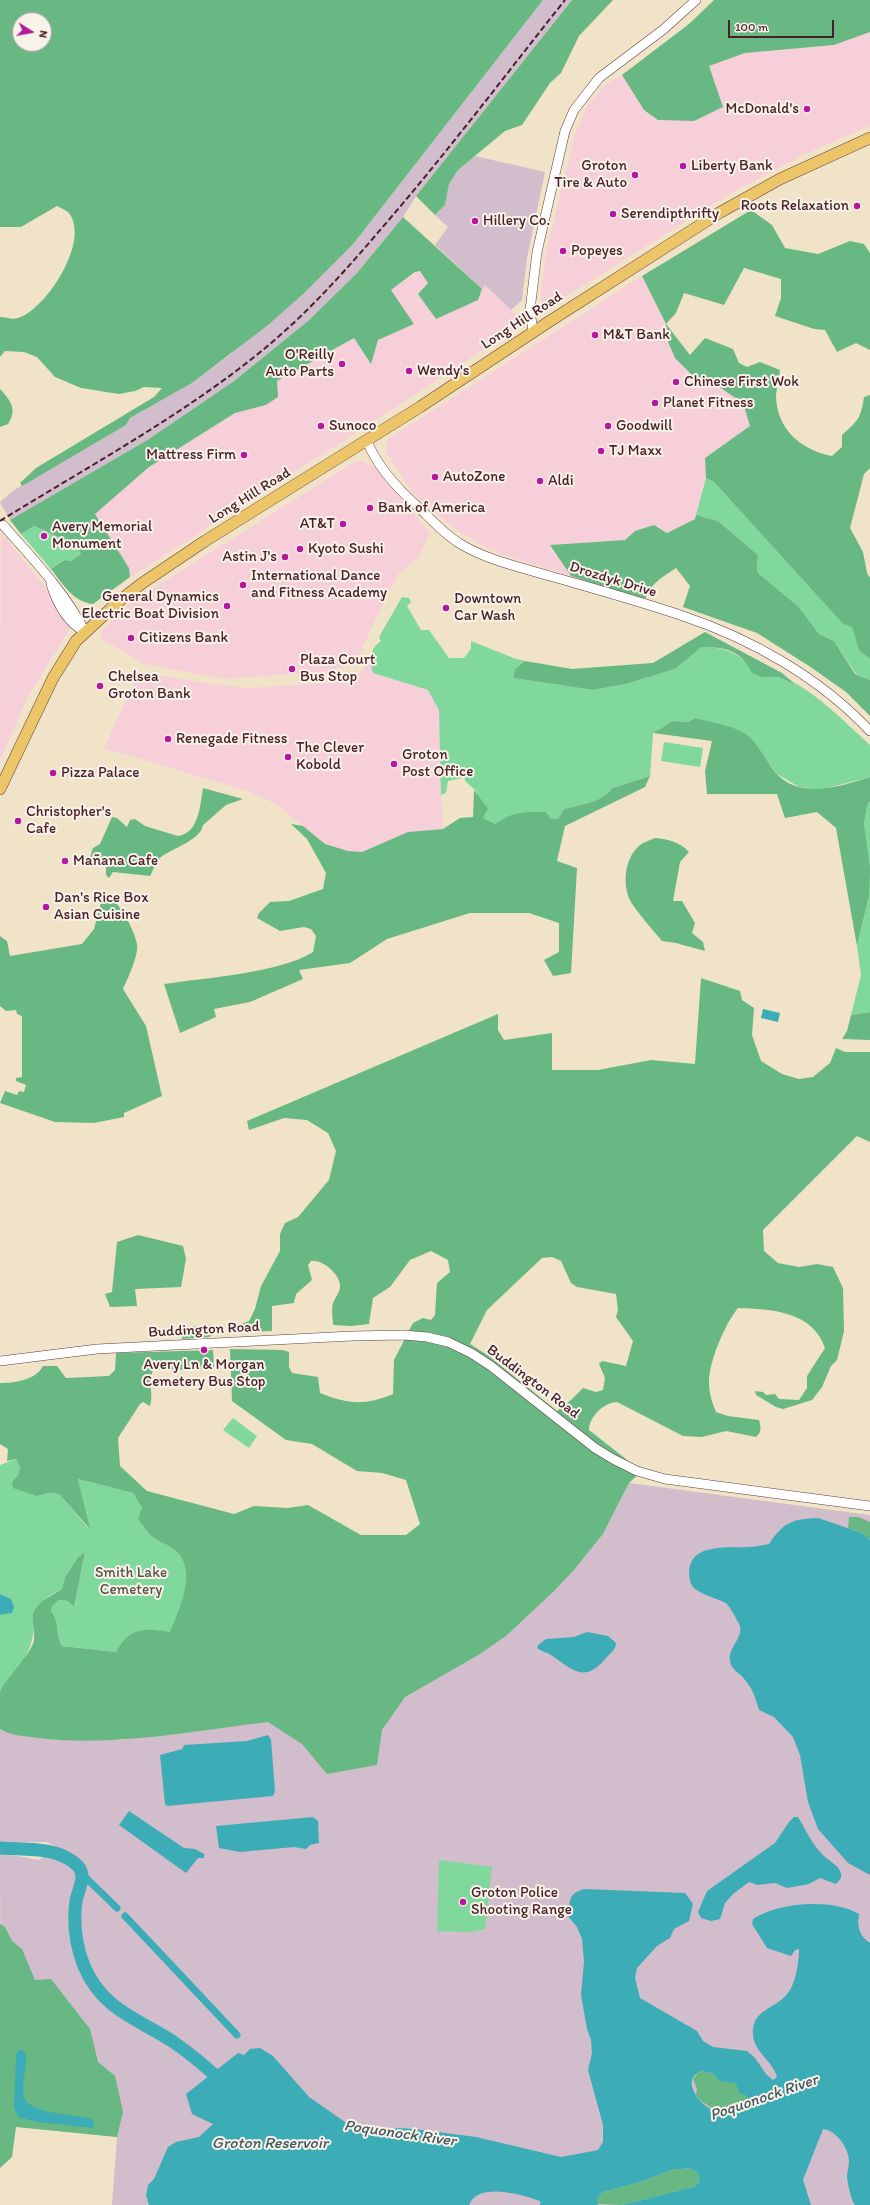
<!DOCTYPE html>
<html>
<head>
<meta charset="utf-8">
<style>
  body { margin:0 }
  #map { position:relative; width:870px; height:2205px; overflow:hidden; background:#f0e3c7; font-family:Itim,sans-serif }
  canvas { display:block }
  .north { position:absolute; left:12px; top:12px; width:40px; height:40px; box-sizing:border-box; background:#f7f3e8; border:1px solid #b29e9c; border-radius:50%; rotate:101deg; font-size:11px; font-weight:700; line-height:16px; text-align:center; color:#4a1f2b }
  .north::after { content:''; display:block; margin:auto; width:14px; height:18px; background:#b5179e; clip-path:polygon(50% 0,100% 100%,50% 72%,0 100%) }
  .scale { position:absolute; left:728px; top:20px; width:106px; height:18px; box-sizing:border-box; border:2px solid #4a1f2b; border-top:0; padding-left:5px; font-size:12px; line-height:14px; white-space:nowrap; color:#4a1f2b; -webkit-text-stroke:3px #f7f3e8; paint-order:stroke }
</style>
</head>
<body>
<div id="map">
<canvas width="870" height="2205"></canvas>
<div class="north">N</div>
<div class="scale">100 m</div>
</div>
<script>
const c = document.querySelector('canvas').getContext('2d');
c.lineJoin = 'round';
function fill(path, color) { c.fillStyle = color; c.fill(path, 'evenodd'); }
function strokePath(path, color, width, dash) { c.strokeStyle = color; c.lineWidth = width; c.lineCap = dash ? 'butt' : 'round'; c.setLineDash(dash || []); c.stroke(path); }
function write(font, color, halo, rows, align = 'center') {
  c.font = font + ' Itim,sans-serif'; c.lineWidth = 4; c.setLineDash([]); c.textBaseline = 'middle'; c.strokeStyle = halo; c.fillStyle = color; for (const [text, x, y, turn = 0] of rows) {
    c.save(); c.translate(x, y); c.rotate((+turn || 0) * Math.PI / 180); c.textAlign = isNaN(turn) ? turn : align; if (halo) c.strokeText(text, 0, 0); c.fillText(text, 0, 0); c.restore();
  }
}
fill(new Path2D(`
  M870,32V126L809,152L731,193L549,307L541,303V291L546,252L575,134L588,105L606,84L622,75L644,110L708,66L745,53L834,45Z
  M420,271L428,283L418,294L436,318L478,300L482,289L485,285L519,318V324L515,329L390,411L130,577L129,568L97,518L95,514L97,510L149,467L235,412L266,405L277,381L354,338L371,363L378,340L414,324L390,290Z
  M642,276L666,324V337L712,382L743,403L751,426L705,458L706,478L695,519L667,533L660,527L635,531L625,540L550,545L571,576L500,554L481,545L452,527L413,493L385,451L388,439Z
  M356,461H361L375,467L430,533L418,558L399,573L391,587L358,657L350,665L328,671L225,679L144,664L103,640L100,632L133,601Z
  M1,532L44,586L70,629L27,698L0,761Z
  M370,658L373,673L428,690L439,710L443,829L408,832L362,852L348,851L325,844L276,804L247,791L104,748L139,672L206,683L248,688L326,683L361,673Z`), '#f6cfd9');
fill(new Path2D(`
  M543,0H572L416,196L403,217L357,273L308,321L234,381L149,439L10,520L0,502L14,490L126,425L130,418L192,383L231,354L354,243Z
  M475,156L545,172L527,258L522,300L511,310L485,285L482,289L435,245L448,227L435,215L445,205L449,184L458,170Z
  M629,1483L870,1515V2205H112L117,2137L1,2125L0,1853L39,1860L55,1846L46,1842L0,1843V1729L17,1735L50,1739L123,1740L453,1668L480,1654L506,1636L574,1570L603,1534Z`), '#d1bdcb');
fill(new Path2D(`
  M706,478L714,482L843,624L852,627L859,651L870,659V680L856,674L834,641L819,634L799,607L757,572L758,555L718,521L696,515Z
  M34,526L74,544L81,554L71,561L63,560L51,569L21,534Z
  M402,597L409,598L411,602L407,606L421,630H429L449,658H464L471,649V641L516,659L525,661L515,669L513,678L593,690L626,684L675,669L702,647C730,647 742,656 761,677C767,677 774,676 780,677C808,684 848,725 870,745V777L819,790L799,787L777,774L750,738L695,718L688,722L673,721L653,733L650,776L612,788C604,802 579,805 564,809L558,819H551L546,812C529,812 509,814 495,824L482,818L476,791L465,781L464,773L462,778L448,781L446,793L441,795L439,710L428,690L373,673C369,661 370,648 381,641L379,637Z
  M664,742L703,748L700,767L661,761Z
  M870,801V1012L851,1015L861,975L857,946L869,896L864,824L867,806Z
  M233,1418L257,1436L249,1448L223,1430Z
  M16,1459L20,1467L18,1475L12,1482L37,1496L48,1493L59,1494L89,1529L78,1479L133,1493L142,1508L139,1520C143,1525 148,1534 154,1538C162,1544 171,1545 178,1553C196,1575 179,1610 171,1632C145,1629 129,1627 116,1652L62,1646C55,1634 60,1621 51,1611L52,1606L59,1600L68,1601L74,1607L85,1552L78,1557L65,1577L62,1589L49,1596L34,1611C36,1650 24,1661 0,1691V1615L10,1613L11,1599L0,1594V1465Z
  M439,1860L492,1867L485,1929L471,1932L437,1931Z`), '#80d89c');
fill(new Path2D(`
  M0,0H543L354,243L303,294L268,325L192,383L130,418L126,425L22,486L20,483L36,468L154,397L162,388L144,387L135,391L119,394L81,388L55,377L37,357L24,352L5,351L0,357V317C6,317 13,320 18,318C46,310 92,239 68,212C65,210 61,208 57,206L21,227H0ZM20,20H44V44H20Z
  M572,0H613L579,36L561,73L550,83L522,125L505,131L458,170L449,184L445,205L435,215L416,196Z
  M714,0H870V32L834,45L745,53L709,66L723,107L694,121L658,120L644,110L622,75L689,24Z
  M751,210L772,225L785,248L818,254L850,241L864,244L870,253V350L856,343L837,352L825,330L814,329L775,316L781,298V279L744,268L724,305L684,293L676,313L666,324L690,355L705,338L733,349L739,363L747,367L760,362L780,370C779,378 777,387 776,395C776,428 800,450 832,456L842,447V435C858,421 861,418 864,397L870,395V468L864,474L850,528L863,552L867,573L870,578V659L859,651L852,627L843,624L714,482L706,478L705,458L750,426L743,403L712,382L704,387L675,358L666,337V324L642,276Z
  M403,217L482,289L478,300L436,319L418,294L428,283L420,271L415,272L391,290L414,324L378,340L371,364L354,338L277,381L278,397L266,405L235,413L149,467L95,514L129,568L130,577L93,604C73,602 63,584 51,569L64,560L71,561L81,554L74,544L34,526L21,534L10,520L149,439L234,381L308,321L357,273Z
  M0,389C10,400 18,409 8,424L0,427Z
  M696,515L718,521L758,555L757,572L799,607L819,634L834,641L855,674L870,680V716L846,692L809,666L757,633L683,607L690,586L676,568C663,577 649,584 645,600L571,576L550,545L625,540L635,531L654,525L667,533L695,519Z
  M705,632L782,673L795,684L779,677H761L751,672C742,650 723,647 702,647L675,669L626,684L593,690L513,678L515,669L525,661L572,669L653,663Z
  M695,718C713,723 735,725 750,737C757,744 768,763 775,772C800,801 840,786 870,777V801L867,806L864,824L870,868L869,896L857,946L836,828L817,812L785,818L777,794H707L705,771L712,741L653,733L673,721L688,722Z
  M650,776L645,787L565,826L557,861L577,868L571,973L553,976L544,960L559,952V923L529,913H470L387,939L350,963L299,970L303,979L250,1002L214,1009L216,1017L180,1033L164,984C204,978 280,973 313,952L316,936L311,929L304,927L280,931L257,918L259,913L270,902L289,901L323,889L326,873L307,839L291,824L303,826L325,844L348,851L362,852L408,832L443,829L460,818L473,817L474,790L488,809L483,818L495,824C514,811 524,812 546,812L551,819H558L564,809C579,805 604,802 612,788Z
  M203,788L243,799L226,805L203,825C201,840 173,848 161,857C156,861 153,871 150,876L113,872L109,878L106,875V867L89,861L93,848L100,844L112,817L117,818L127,827L130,820L135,819L145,826L178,836C199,833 200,806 203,788Z
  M655,838C668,839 680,842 689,852L680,862L673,901H682L695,923L692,933L703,942L705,951L676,943L662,941C652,929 640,916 631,902C621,884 625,854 643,843C647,841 651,840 655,838Z
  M109,894C120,906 134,928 137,944C139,955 128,978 123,989L146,1026L162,1096L124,1113V1117L94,1123L55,1122L0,1103L5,1091L17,1095L19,1091L24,1092L26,1085L16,1081V1078L22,1077V1016L17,1014L16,1010L6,1011L0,1006V936L7,941L10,956L82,944L94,929L102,899L104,895Z
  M701,978L740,991L742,1000L754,1008L752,1035L761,1061L782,1074L799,1079L813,1077L830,1063L836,1048L845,1052H870V1142L857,1136L763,1230L764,1251L778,1263L799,1267L817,1264L833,1267L843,1288L844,1331L837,1360L831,1366L822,1387L812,1400L783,1409L776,1407L756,1395L755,1391L763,1392L766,1395L775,1394L779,1399L799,1400L807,1388V1376L825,1348C813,1311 770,1309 738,1308C725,1324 709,1361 709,1382C709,1393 712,1402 716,1412L728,1416L759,1420C761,1427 762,1432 756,1437L726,1431L702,1437L683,1436L617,1402C604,1402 589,1417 589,1430L631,1463L644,1469L629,1483L603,1534L574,1570L553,1592L506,1636L480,1654L405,1697L382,1730L377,1765L327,1774L302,1744L268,1722C192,1731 114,1747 38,1738C25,1736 11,1736 0,1729C0,1717 0,1703 0,1692C2,1684 27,1658 33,1644C37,1633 30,1620 34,1611C40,1600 53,1595 62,1589L65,1577L78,1557L85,1552L74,1607L68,1601L59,1600L52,1606L51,1611C60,1621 55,1634 62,1646L116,1652C129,1627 145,1628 170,1632C179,1610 196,1574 178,1553C171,1545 162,1544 154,1538C148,1534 143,1525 138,1519L142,1508L133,1493L78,1479L90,1529L59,1494L48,1493L37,1496L13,1488L12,1482L18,1475L20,1467L16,1459L7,1461L8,1449L0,1444V1383C15,1383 36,1380 43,1366H57L66,1378L109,1376L115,1370L116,1353L213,1350L214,1369L153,1370C147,1382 154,1394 150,1406L143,1402L140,1404L118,1438L120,1466L147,1491L234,1514L254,1506L288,1508L308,1505L361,1535H406L420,1524L406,1480L382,1473L357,1471L312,1444L286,1440L232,1401L230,1349L282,1350L289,1352V1367L292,1373L318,1377L320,1393C348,1404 364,1406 393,1394L394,1360L413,1323L423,1318L431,1320L435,1315L437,1283L450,1272L448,1260L431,1251L410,1260L390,1287L373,1298L369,1324L351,1326L333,1325C333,1318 331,1309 333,1303C335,1298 339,1293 340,1288C342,1276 323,1259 311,1261L308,1265L312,1280L296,1294L294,1303L272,1306V1331L247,1332L241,1324L249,1321L255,1309L261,1286L280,1251V1234L285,1223L298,1217L329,1180L336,1151L328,1133L307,1120L284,1118L249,1130L247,1121L498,1014V1030L504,1040L552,1033V1070H598L651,1060L695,1064ZM552,1257L561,1261L571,1283L577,1287L616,1294L618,1310L616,1317L633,1341L626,1366L602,1361L599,1364L605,1378L603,1390L596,1392L583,1388L571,1400L557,1411L489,1356L470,1344L487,1310L542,1258Z
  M870,1012V1040L842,1039L847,1031L851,1015Z
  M138,1235L183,1246L186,1259L181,1287L135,1289L137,1306L110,1307L105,1294L112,1292L117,1242Z
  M213,1325V1335L209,1337L182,1339V1327Z
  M849,1517H858L870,1522V1540L862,1533L848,1528Z
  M0,1924L5,1927L12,1941L22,1949L35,1980L51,1979L90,2029L98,2062L115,2076L123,2112L117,2137L16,2127L12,2157L0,2168Z
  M702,2071L714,2074L719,2080L735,2083L740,2094H744L750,2101L718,2112L701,2101L696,2095L697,2089L693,2079L698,2073Z
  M690,2168L699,2174C700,2181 699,2184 693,2187L622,2205L598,2204L597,2198L603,2192L643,2181L671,2170Z`), '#68b884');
fill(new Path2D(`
  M763,1009L780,1013L778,1022L761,1018Z
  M818,1518L862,1533L870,1540V1875L848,1863L818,1829L808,1802L800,1755L793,1737L774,1717L759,1710C755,1697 754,1691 745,1680C740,1673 731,1670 730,1661C727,1647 747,1636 738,1622C736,1618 729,1606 727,1604C723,1600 703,1596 694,1588C690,1584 689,1577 689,1571C691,1543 728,1548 747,1547C755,1547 762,1545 769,1544C784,1522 792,1519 818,1518Z
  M0,1594L11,1599L14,1607L12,1613L0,1615Z
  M587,1632L608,1636L616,1643C616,1650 610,1653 606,1658C584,1684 573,1670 551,1655C547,1652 542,1652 537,1648L538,1645L546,1639L574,1637Z
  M268,1735L271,1740L275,1791L273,1796L167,1806L165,1804L160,1755L182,1749L184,1745L247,1741Z
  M129,1811L184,1848L195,1849L204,1854V1858H198L186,1873L119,1825Z
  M313,1817L318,1821L319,1843L310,1845L306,1849L294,1847L240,1852L219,1848L216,1826Z
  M794,1817H798C806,1830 812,1845 824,1856C829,1861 840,1866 841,1874C842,1878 839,1881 836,1884L820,1878L809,1884L787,1888L775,1883L758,1885L749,1882L733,1894L725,1903L720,1919L711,1921L701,1918L698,1912L707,1891L775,1843L789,1822Z
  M584,1889L685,1893L693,1904L689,1921L674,1929L670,1938L657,1946L637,1968L635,1978L640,1998L697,2031L703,2041L713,2047L747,2051L755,2058L766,2074L773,2080L777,2077C773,2061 754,2052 753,2035C751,2009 775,2010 788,1993C796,1983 799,1961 799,1949L795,1950L791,1956L767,1948L752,1924L753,1919C778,1902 832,1898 859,1914C857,1926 859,1936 870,1943V2205H855L853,2202C850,2194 848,2186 847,2177C847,2172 849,2167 849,2161C849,2148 836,2130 823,2129L803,2180L811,2205H622L693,2187C699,2184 700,2181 699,2174L690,2168L671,2170L643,2181L603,2192L597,2198L598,2205H540V2201C523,2195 478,2181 469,2205H149L146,2195L148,2185L154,2179L168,2147L176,2142L199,2137L213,2124L192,2114L186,2094L238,2053L244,2055L250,2049L260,2048L273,2056L309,2097L345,2122L368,2134L398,2128L414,2129L476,2137L561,2157L598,2150L603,2142V2125L588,2070L592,2053L591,2040L587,2029L581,1995L584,1962L582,1939L577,1927L567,1915C572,1900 566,1895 584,1889ZM702,2071L714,2074L719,2081L735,2083L740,2094H744L750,2101C747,2102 719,2112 717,2111C702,2109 678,2079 702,2071Z
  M19,2049L24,2051L26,2056C27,2069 21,2084 24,2097C27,2113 75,2115 89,2118L93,2120L94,2128L37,2122L18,2117L14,2107L16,2055Z`), '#3cacb7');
strokePath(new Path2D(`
  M81,1873L117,1908
  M125,1916L237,2035`), '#3cacb7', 7);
strokePath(new Path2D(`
  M0,1848C26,1850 58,1846 78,1866C87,1876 78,1890 76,1901C73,1923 76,1946 84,1966C102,2009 136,2018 172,2041C191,2054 209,2069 225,2085`), '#3cacb7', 13);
const tertiary = new Path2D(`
  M533,332L530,310L537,252L565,131L574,110L599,78L664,29L696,0
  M367,441C377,466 396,487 416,505C430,518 443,533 459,543C486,560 520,567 550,576C595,589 639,601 683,616C752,639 820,678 870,731
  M3,525C32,558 66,593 85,632
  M51,584C57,604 67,622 85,632
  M0,1361L97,1349L352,1336L404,1335L427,1337L448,1342L471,1353L491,1366L595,1448L613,1459L637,1471L665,1479L870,1506`);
const primary = new Path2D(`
  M0,789L53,678L76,641L118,602L141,584L205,541L420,407L550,321L719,213L780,179L870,138`);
strokePath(tertiary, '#633c42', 10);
strokePath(primary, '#633c42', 12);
strokePath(tertiary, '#fff', 9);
strokePath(primary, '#edc569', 11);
strokePath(new Path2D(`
  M0,521C92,464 195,409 277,338C317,303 352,263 387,222C449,150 506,74 565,0`), '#4a1f2b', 2, [6, 3]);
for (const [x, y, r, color] of [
  [807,109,4,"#b5179e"],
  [683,166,4,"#b5179e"],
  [635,175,4,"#b5179e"],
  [857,206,4,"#b5179e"],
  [613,214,4,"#b5179e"],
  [475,221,4,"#b5179e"],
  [563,251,4,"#b5179e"],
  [595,335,4,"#b5179e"],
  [342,364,4,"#b5179e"],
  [409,371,4,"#b5179e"],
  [676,382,4,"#b5179e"],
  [655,403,4,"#b5179e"],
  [321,426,4,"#b5179e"],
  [608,426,4,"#b5179e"],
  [601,451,4,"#b5179e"],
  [244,455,4,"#b5179e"],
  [435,477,4,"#b5179e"],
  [540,481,4,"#b5179e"],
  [370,508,4,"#b5179e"],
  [343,524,4,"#b5179e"],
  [44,536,4,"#b5179e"],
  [300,549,4,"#b5179e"],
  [285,557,4,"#b5179e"],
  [243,585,4,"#b5179e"],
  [227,606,4,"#b5179e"],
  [446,608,4,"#b5179e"],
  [131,638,4,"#b5179e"],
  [292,669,4,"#b5179e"],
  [100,686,4,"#b5179e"],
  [168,739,4,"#b5179e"],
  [288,757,4,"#b5179e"],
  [394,764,4,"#b5179e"],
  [53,773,4,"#b5179e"],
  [18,821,4,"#b5179e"],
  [65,861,4,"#b5179e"],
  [46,907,4,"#b5179e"],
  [204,1350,4,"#b5179e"],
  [463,1902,4,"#b5179e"]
]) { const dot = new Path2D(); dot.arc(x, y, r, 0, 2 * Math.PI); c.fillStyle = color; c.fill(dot); strokePath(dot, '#f7f3e8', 1.5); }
write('15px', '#4a1f2b', '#f7f3e8', [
  ["McDonald's",799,109,"right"],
  ["Groton",627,166,"right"],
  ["Tire & Auto",627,183,"right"],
  ["Liberty Bank",691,166],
  ["Roots Relaxation",849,206,"right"],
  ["Serendipthrifty",621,214],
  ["Hillery Co.",483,221],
  ["Popeyes",571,251],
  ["M&T Bank",603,335],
  ["O'Reilly",334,355,"right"],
  ["Auto Parts",334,372,"right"],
  ["Wendy's",417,371],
  ["Chinese First Wok",684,382],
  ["Planet Fitness",663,403],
  ["Sunoco",329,426],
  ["Goodwill",616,426],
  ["TJ Maxx",609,451],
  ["Mattress Firm",236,455,"right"],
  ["AutoZone",443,477],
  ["Aldi",548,481],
  ["Bank of America",378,508],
  ["AT&T",335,524,"right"],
  ["Avery Memorial",52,527],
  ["Monument",52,544],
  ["Kyoto Sushi",308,549],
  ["Astin J's",277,557,"right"],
  ["International Dance",251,576],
  ["and Fitness Academy",251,593],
  ["General Dynamics",219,597,"right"],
  ["Electric Boat Division",219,614,"right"],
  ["Downtown",454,599],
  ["Car Wash",454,616],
  ["Citizens Bank",139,638],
  ["Plaza Court",300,660],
  ["Bus Stop",300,677],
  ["Chelsea",108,677],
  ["Groton Bank",108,694],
  ["Renegade Fitness",176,739],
  ["The Clever",296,748],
  ["Kobold",296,765],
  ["Groton",402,755],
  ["Post Office",402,772],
  ["Pizza Palace",61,773],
  ["Christopher's",26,812],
  ["Cafe",26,829],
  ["Mañana Cafe",73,861],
  ["Dan's Rice Box",54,898],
  ["Asian Cuisine",54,915],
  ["Avery Ln & Morgan",204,1365,"center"],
  ["Cemetery Bus Stop",204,1382,"center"],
  ["Groton Police",471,1893],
  ["Shooting Range",471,1910]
], 'left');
write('15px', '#4a1f2b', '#f7f3e8', [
  ["Long Hill Road",522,321,-33],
  ["Long Hill Road",250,496,-32],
  ["Drozdyk Drive",613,580,17],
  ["Buddington Road",204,1330,-3],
  ["Buddington Road",533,1382,37]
]);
write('15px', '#5a564d', '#f7f3e8', [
  ["Smith Lake",131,1573],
  ["Cemetery",131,1590]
]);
write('italic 16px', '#445763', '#f7f3e8', [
  ["Poquonock River",764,2098,-19],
  ["Poquonock River",400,2134,8],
  ["Groton Reservoir",270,2144]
]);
</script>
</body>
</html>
